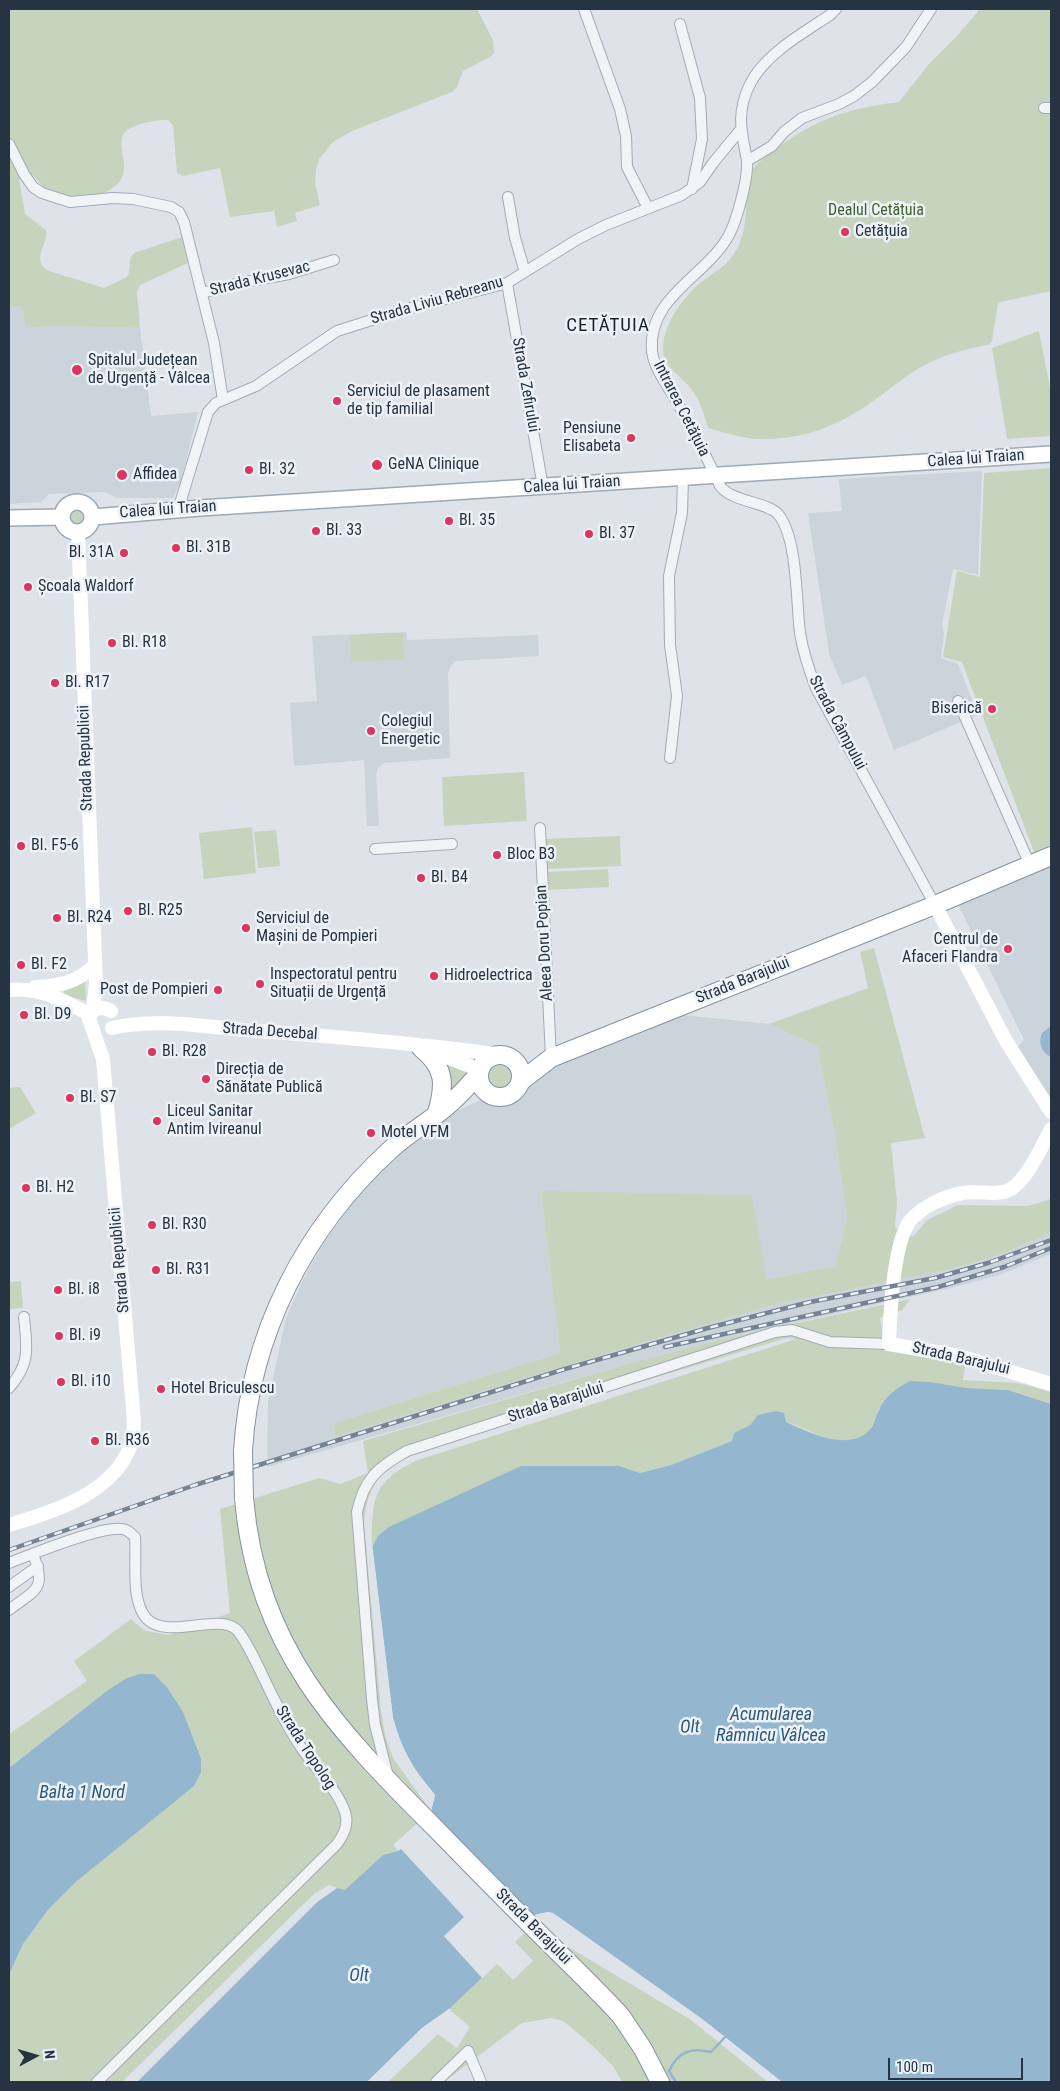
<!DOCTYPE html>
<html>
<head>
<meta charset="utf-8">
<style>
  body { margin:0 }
  #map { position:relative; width:1060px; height:2091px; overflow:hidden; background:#dee3e9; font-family:"Roboto Condensed",sans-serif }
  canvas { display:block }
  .frame { position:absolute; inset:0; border:10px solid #253342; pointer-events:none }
  .north { position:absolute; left:10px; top:2031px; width:50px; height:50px; -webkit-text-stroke:4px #edf2f7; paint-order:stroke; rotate:84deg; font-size:14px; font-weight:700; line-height:20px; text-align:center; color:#253342 }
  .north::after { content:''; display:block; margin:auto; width:18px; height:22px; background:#253342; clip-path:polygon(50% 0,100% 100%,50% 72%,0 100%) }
  .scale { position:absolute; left:888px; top:2058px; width:135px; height:22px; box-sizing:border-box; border:2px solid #253342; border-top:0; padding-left:6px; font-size:15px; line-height:18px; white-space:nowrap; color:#253342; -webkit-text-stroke:4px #edf2f7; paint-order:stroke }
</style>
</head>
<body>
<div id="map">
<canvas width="1060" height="2091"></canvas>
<div class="frame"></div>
<div class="north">N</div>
<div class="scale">100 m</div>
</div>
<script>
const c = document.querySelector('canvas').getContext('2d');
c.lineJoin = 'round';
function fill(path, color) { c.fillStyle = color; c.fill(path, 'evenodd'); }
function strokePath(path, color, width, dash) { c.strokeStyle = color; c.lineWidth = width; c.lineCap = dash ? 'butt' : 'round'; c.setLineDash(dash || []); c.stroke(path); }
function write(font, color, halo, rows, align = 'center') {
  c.font = font + ' "Roboto Condensed",sans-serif'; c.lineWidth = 5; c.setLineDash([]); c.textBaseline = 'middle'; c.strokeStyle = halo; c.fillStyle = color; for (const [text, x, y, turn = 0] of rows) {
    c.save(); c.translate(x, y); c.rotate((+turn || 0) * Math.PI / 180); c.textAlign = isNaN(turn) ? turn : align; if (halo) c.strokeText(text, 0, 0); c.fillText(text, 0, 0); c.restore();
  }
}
fill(new Path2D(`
  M21,306L26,328L51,326L140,328L151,416L198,412L181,481L173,498H117L105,492L49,494L41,502L9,504V307Z
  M982,471L978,575L953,569L942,624L944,634L941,658L958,664L978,715L894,750L866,676L842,685L829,653L808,513L842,511L839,479Z
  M406,632L407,640L538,635L539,656L456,661L451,666L448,673L450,758L384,763L378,768L376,774L379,826H367L364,760L294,766L290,703L317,701L312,636Z
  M1051,843V1102L1017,1048L1024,1040L958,904L1041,868L1034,852Z
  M683,1015L769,1024L817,1046L835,1137L847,1219L835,1266L767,1279L541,1191L560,1353L334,1423L335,1437L628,1347L774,1305L950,1269L994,1257L1051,1233V1254L999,1275L955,1287L718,1340L634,1362L267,1467L268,1402L286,1318L303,1280L325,1241L358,1196L408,1144L452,1113L573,1059Z`), '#cbd3db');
fill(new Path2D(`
  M9,9H477L493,40L494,53L490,57L463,71L457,87L452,92L352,131L333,142L319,159L316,170L315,182L320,205L295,213L297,221L277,227L274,211L230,217L220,168L183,176L177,173L173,126L168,120C158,119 130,125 125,132C115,144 131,167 120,181C104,200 75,202 53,193C45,190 39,182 33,175L19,179L25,214L46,230C48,245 30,261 49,271L104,288L127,277C132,269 127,260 134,253L182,237L188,263L140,285L137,292L140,328L51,326L26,328L21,306L9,307Z
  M980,9H1051V291L1001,302L998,304L992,341L988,345C965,349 943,355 923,366C906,375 892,388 876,399C841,425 804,440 760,439C742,439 724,432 708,428C704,414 700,401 692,390C682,376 664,368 663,351C662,327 680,301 698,285C708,276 721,270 730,259C753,231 741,202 752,172C755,163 766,157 773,151C817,118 845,109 899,102L928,65L956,37Z
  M1039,331L1051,393V436L1007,439L992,348Z
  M1051,468V844L1034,852L962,662L943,657L957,571L980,577L984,473Z
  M68 517a9 9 0 1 1 18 0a9 9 0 1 1-18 0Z
  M403,633L404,659L351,662L350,635Z
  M524,772L527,821L444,826L442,777Z
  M252,827L256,873L204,879L199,833Z
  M276,830L280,866L258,868L254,832Z
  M620,836L621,866L545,869L544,839Z
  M608,869L609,887L548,890L547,872Z
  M874,948L925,1138L891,1143L897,1202L895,1228L913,1237L927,1220L958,1205L1028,1206L1051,1199V1233L994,1257L950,1269L774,1305L628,1347L335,1437L334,1423L560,1353L541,1191L752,1195L767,1279L835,1266L847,1219L835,1137L817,1046L769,1024L868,988L860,952Z
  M85,981L86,1001L64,995V989Z
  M439,1060L470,1071L459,1086L447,1094Z
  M486 1076a14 14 0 1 1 28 0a14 14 0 1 1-28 0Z
  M20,1087L36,1113L9,1129V1088Z
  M21,1281L23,1308L9,1309V1282Z
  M910,1299L902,1310L880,1318L885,1348L966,1362L963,1380L1018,1383L1051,1392V1404L1008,1390L967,1388L949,1385L879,1408C876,1418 873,1432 862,1437C838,1450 807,1428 784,1421C776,1419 767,1417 758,1415L750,1425L734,1433L732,1441L671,1465L640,1473L619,1466H521L378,1536L372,1547C372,1500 372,1481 418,1460L796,1339L787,1338L594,1396L420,1452C383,1466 367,1483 364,1524L381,1710L385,1735L393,1758L431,1811L393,1845L398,1851L383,1855L345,1891L329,1885L315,1893L122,2082H9V1975L23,1944L48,1910L77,1881L183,1712L167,1687L154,1674L108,1690L9,1768V1734L87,1681L74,1661L131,1619L145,1631L169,1635L230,1613L220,1509L319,1478L340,1484L368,1473L363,1441L634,1362L718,1340Z
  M535,1923L555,1939L691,2020L768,2082H622L613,2066L593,2046L563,2021L551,2018L522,2023L444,2082H388L438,2034L457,2048L470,2027L449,2009L497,1964L513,1980L533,1961L515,1942Z`), '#c6d4be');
fill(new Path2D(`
  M1051,1026V1057C1041,1052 1038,1043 1042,1033Z
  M910,1381L929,1382L967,1388L1008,1390L1051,1404V2082H782L702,2019L553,1913L548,1912L534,1915L472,1856L431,1811L435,1795C412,1767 403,1752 393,1718L372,1547L378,1536L389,1527L521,1466H619L640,1473L671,1465L732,1441L734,1433L750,1425L758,1415L776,1411L784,1413L786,1422C810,1433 852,1454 872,1427C875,1422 876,1415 879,1410C885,1396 897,1388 910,1381Z
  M140,1674H154L167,1687L183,1712L201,1759V1772L194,1786L77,1881L48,1910L23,1944L9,1975V1768L108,1690L127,1678Z
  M401,1849L464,1917L444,1936L482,1978L449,2009L422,2028L367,2082H137L317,1902L337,1888L345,1890L383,1855L398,1851Z`), '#94b6ce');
fill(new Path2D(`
  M372,1542L393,1718L400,1741L413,1767L435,1795L431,1811L429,1808L432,1795L411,1769L397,1742L390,1718L369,1547Z
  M334,1887L337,1888L317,1902L137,2082H134L315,1901Z
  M548,1912L553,1913L702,2019L782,2082H778L701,2021L552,1916L536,1917L534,1915Z
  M449,2009L451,2010L423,2030L370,2082H367L422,2028Z`), '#dee3e9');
strokePath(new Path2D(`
  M676,2082L669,2071C678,2052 690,2047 711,2052L727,2035`), '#94b6ce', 2.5);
const street = new Path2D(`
  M584,9L620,109L626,136L627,167L648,208
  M836,9L830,15C803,33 771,51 754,77C744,93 739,113 742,132C743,142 746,152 747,162C748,179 737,220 729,235C707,276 647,297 652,351C654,369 668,386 677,402C692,429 707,457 720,486C732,502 767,502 778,514C798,538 796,602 800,633C803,652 809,670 816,688L935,905
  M680,24L700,98L702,139L692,189
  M1044,108H1051
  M9,144L24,174L33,187L42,193L70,202L113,198L133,199L171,207L179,212L184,222L214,343L223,400
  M747,161L772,146L784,132L802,118L839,104L854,96L872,82L906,47L931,9
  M508,197L515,238L525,272
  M507,283L543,487
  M202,293L240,283L289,274L334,260
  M178,510L208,412L216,403L256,386L337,331L400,311L507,283L578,239L606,225L682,195L700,182L713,163L741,129
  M958,701L1030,865
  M670,758L677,696L670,645L669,576L682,513L683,478
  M540,828L551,1058
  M375,849L452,844
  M9,1388C31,1363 27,1348 24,1317
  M9,1563C32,1554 101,1526 122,1529C128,1529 131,1534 135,1537C137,1561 130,1601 147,1619C168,1640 216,1613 236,1629C247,1639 266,1684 274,1699C282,1716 292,1734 302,1749C316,1769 337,1789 345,1812C349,1824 344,1834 337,1844L97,2082
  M9,1587L38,1566
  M9,1610C36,1589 47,1590 33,1554
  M388,1776L375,1725L372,1699L357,1512C364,1479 378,1467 407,1451L775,1332L792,1330L830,1342L889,1344
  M436,2082L468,2051L481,2082`);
const primary = new Path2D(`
  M62 517a15 15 0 1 1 30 0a15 15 0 1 1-30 0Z
  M93,517L200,508L1051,454
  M9,518L62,517`);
const highway = new Path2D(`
  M421,1048C446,1068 445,1085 437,1113
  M479 1076a21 21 0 1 1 42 0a21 21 0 1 1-42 0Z
  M521,1081L551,1058L935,905L1051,856
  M243,1451C250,1334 305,1228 390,1150C408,1133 429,1122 447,1106C459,1097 469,1084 479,1074
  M244,1498C257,1648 336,1729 437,1830C475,1869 513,1908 552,1946C575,1969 599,1992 621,2016L643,2049L660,2082`);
strokePath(street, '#a3abb4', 12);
strokePath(primary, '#9ca9b6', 18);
strokePath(highway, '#8392a1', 20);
strokePath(street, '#f1f4f7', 10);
strokePath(new Path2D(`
  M78,532L96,983L93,1011
  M935,905L1006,1041L1051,1112
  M35,987C61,985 75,984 95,965
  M9,990C39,987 64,1000 90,1015
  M112,1028C154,1018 201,1026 244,1030C330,1036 416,1043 502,1055
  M436,1053L480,1070
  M1051,1129C1042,1146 1028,1178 1011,1189C998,1197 978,1190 963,1193C945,1196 921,1207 910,1221C893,1243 890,1316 889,1344L959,1356L1051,1384
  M9,1525C53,1512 112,1494 130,1447C135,1434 134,1422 133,1409L103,1059L89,1019C92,1008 101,1005 111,1011`), '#fff', 14);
strokePath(primary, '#fff', 15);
strokePath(highway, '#fff', 18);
const rail = new Path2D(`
  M665,1347L938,1287L1004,1267L1051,1248
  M9,1550L195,1485L565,1369L708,1328L810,1302L935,1278L988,1263L1051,1240`);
strokePath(rail, '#758494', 4.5);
strokePath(rail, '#edf2f7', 2.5, [8]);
const highwayBridge = new Path2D(`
  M243,1451L244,1498`);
strokePath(highwayBridge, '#8392a1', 20, []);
strokePath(highwayBridge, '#fff', 18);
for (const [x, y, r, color] of [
  [845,232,5,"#dd3460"],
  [77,370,6,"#dd3460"],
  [337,401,5,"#dd3460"],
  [631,438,5,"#dd3460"],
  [377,465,6,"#dd3460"],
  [249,470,5,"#dd3460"],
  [122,475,6,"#dd3460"],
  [449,521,5,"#dd3460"],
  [316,531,5,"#dd3460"],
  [589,534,5,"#dd3460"],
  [176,548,5,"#dd3460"],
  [124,553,5,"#dd3460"],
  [28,587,5,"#dd3460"],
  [112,643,5,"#dd3460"],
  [55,683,5,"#dd3460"],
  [992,709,5,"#dd3460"],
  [371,731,5,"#dd3460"],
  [21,846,5,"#dd3460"],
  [497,855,5,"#dd3460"],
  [421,878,5,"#dd3460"],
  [128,911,5,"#dd3460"],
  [57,918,5,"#dd3460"],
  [246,928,5,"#dd3460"],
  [1008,949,5,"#dd3460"],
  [21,965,5,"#dd3460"],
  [434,976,5,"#dd3460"],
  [260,984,5,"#dd3460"],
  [218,990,5,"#dd3460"],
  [24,1015,5,"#dd3460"],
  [152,1052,5,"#dd3460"],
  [206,1079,5,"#dd3460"],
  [70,1098,5,"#dd3460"],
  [157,1121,5,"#dd3460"],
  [371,1133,5,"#dd3460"],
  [26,1188,5,"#dd3460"],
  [152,1225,5,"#dd3460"],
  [156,1270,5,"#dd3460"],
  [58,1290,5,"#dd3460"],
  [59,1336,5,"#dd3460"],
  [61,1382,5,"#dd3460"],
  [161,1389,5,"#dd3460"],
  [95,1441,5,"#dd3460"]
]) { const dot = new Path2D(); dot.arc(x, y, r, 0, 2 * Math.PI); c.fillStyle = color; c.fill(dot); strokePath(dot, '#edf2f7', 2); }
write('16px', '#3f5f31', '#edf2f7', [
  ["Dealul Cetățuia",876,211]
]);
write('16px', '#253342', '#edf2f7', [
  ["Cetățuia",855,232],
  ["Spitalul Județean",88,361],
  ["de Urgență - Vâlcea",88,379],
  ["Serviciul de plasament",347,392],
  ["de tip familial",347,410],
  ["Pensiune",621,429,"right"],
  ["Elisabeta",621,447,"right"],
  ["GeNA Clinique",388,465],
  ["Bl. 32",259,470],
  ["Affidea",133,475],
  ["Bl. 35",459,521],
  ["Bl. 33",326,531],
  ["Bl. 37",599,534],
  ["Bl. 31B",186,548],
  ["Bl. 31A",114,553,"right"],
  ["Școala Waldorf",38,587],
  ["Bl. R18",122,643],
  ["Bl. R17",65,683],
  ["Biserică",982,709,"right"],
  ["Colegiul",381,722],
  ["Energetic",381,740],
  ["Bl. F5-6",31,846],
  ["Bloc B3",507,855],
  ["Bl. B4",431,878],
  ["Bl. R25",138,911],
  ["Bl. R24",67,918],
  ["Serviciul de",256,919],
  ["Mașini de Pompieri",256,937],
  ["Centrul de",998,940,"right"],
  ["Afaceri Flandra",998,958,"right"],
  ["Bl. F2",31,965],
  ["Inspectoratul pentru",270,975],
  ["Situații de Urgență",270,993],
  ["Hidroelectrica",444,976],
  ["Post de Pompieri",208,990,"right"],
  ["Bl. D9",34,1015],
  ["Bl. R28",162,1052],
  ["Direcția de",216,1070],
  ["Sănătate Publică",216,1088],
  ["Bl. S7",80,1098],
  ["Liceul Sanitar",167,1112],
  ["Antim Ivireanul",167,1130],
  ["Motel VFM",381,1133],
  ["Bl. H2",36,1188],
  ["Bl. R30",162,1225],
  ["Bl. R31",166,1270],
  ["Bl. i8",68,1290],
  ["Bl. i9",69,1336],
  ["Bl. i10",71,1382],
  ["Hotel Briculescu",171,1389],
  ["Bl. R36",105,1441]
], 'left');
write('16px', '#253342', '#edf2f7', [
  ["Strada Krusevac",260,279,-14],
  ["Strada Liviu Rebreanu",437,301,-16],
  ["Strada Zefirului",525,385,80],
  ["Intrarea Cetățuia",681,409,63],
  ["Calea lui Traian",976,459,-4],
  ["Calea lui Traian",572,485,-4],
  ["Calea lui Traian",168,510,-4],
  ["Strada Câmpului",837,723,62],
  ["Strada Republicii",86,758,-92],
  ["Aleea Doru Popian",545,943,-93],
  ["Strada Barajului",743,981,-22],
  ["Strada Decebal",270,1032,4],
  ["Strada Republicii",120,1260,-95],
  ["Strada Barajului",961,1359,13],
  ["Strada Barajului",556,1403,-18],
  ["Strada Topolog",305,1748,57],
  ["Strada Barajului",533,1927,45]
]);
write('italic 18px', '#2b577a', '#edf2f7', [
  ["Acumularea",771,1715],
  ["Râmnicu Vâlcea",771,1736],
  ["Olt",690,1728,-2],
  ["Balta 1 Nord",82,1793],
  ["Olt",359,1976]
]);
c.letterSpacing = '1px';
write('19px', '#182332', '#edf2f7', [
  ["CETĂȚUIA",608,326]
]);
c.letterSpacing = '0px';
</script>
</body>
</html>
